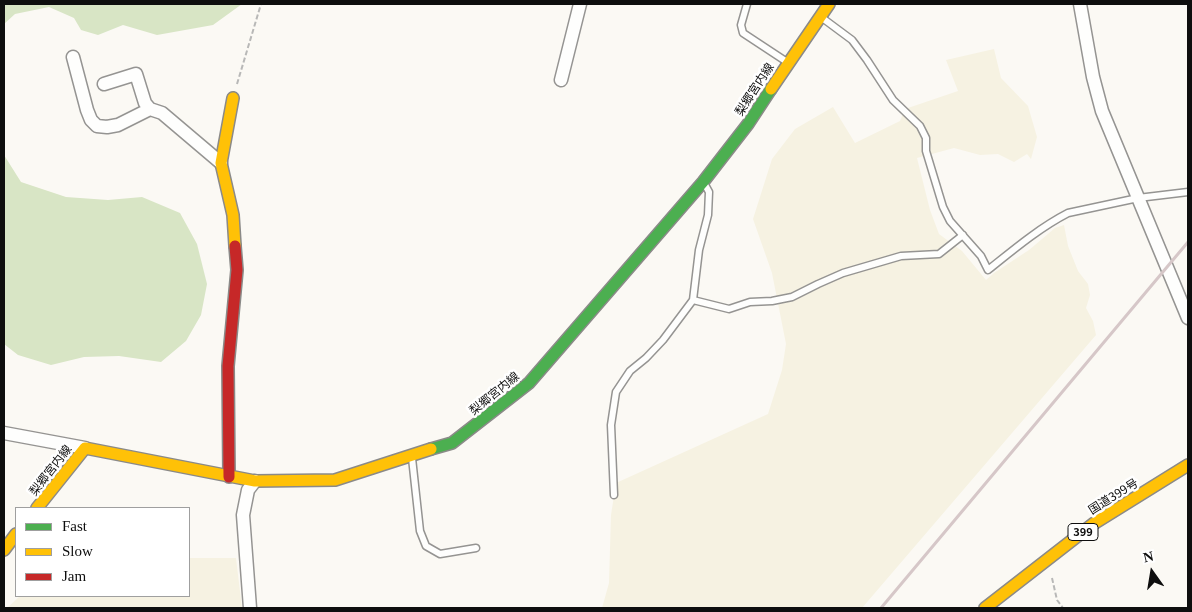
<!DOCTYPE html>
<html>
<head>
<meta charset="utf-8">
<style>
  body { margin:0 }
  #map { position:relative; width:1192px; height:612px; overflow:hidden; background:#fbf9f4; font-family:Georgia,serif }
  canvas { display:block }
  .frame { position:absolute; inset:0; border:5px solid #0e0e0e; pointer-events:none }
  .legend { position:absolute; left:15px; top:507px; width:175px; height:90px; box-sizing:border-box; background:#fff; border:1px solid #9f9f9f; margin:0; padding:6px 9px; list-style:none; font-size:15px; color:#0e0e0e }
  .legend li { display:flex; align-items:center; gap:10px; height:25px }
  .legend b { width:25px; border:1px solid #9f9f9f }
  .north { position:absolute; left:1127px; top:547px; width:50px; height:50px; -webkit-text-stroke:4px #fff; paint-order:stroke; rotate:347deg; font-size:14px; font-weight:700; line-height:20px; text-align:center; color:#0e0e0e }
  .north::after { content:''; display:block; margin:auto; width:18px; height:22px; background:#0e0e0e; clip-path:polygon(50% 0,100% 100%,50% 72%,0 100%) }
</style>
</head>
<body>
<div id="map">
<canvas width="1192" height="612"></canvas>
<div class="frame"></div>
<ul class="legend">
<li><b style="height:6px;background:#4caf50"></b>Fast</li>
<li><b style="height:6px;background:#ffc107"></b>Slow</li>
<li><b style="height:6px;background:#c62828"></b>Jam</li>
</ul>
<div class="north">N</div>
</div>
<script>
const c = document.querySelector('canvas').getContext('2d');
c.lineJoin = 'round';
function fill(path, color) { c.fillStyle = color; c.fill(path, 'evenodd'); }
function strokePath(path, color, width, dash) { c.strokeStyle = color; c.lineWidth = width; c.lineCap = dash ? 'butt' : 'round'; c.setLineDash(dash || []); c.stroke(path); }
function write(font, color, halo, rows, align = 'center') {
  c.font = font + ' Georgia,"Noto Sans JP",serif'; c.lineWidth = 5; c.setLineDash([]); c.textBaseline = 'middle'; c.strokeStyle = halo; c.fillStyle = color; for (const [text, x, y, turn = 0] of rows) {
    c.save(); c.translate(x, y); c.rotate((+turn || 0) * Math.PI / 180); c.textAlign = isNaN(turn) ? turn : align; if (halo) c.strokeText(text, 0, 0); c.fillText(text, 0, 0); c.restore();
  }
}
fill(new Path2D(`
  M994,49L1001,78L1028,106L1037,137L1031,159L1027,154L1014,162L998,154L980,155L954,148L917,158L930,210L939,234L962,251L986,280L994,273L1029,250L1055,228L1064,225L1068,246L1078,271L1088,284L1090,295L1086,308L1093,321L1096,335L862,608H602L609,583L611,515L616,483L768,414L782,370L786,344L772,273L753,219L772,159L795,129L833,107L855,143L900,121L905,109L958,91L946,60Z
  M189,558H236L242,608H7L20,596H189Z`), '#f6f2e2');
fill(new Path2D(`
  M4,4H242L213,25L157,35L123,25L98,35L81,30L74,18L49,7L15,14L4,24Z
  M4,155L21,182L66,197L108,200L142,197L180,213L197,244L207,284L201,315L186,341L161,362L119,356L84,357L51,365L18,355L4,344Z`), '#d8e5c5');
const lane = new Path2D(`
  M747,4L741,25L743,33L787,62
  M821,17L852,40L867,60L893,100L920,126L926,138V151L943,207L950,221L981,256L988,270C1013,250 1039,228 1068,213L1138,198L1188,192
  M693,300L729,309L750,302L772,301L792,297L818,284L843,273L901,256L939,254L963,235
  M412,458L420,531L426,546L440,554L476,548
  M614,495L611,425L616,392L630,371L646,358L663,340L693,300L699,250L708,215L709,192L704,183`);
const street = new Path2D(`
  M1080,4L1093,77L1102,111L1188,318
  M73,57L87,110L91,120L97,126L107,127L118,125L150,109
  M561,80L580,4
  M104,84L136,74L145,103L150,109L162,113L221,163
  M4,433L85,448
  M250,608L243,515L248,490L255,481`);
const fast = new Path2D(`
  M431,449L452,443L529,383L703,182L748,124L771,89`);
const slow = new Path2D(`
  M771,89L829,4
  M233,98L221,163L233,215L235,246
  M37,508L85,448L255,481L335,480L431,449
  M4,550L16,534
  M985,608L1093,524L1188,465`);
const jam = new Path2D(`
  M229,477L228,366L237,270L235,246`);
strokePath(lane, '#959492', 9);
strokePath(street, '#959492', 15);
strokePath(fast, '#8b8a88', 14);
strokePath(slow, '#8b8a88', 14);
strokePath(jam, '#8b8a88', 14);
strokePath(new Path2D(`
  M237,84L261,4
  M1052,578L1057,600L1063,608`), '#b8b8b7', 2, [5, 2.5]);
strokePath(lane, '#fefefd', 6);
strokePath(street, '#fefefd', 12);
strokePath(fast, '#4caf50', 11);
strokePath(slow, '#ffc107', 11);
strokePath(jam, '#c62828', 11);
strokePath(new Path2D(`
  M881,608L1188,242`), '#d6c7c8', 3);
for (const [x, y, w] of [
  [1083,532,30]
]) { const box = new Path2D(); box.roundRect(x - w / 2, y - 8.5, w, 17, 4); c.fillStyle = '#fff'; c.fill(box); strokePath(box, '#0e0e0e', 1); }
write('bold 11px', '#0e0e0e', null, [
  ["399",1083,532]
]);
write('12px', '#0e0e0e', '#fff', [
  ["梨郷宮内線",754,89,-57],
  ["梨郷宮内線",494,393,-39],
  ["梨郷宮内線",50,470,-52],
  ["国道399号",1113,496,-32]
]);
</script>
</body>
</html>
